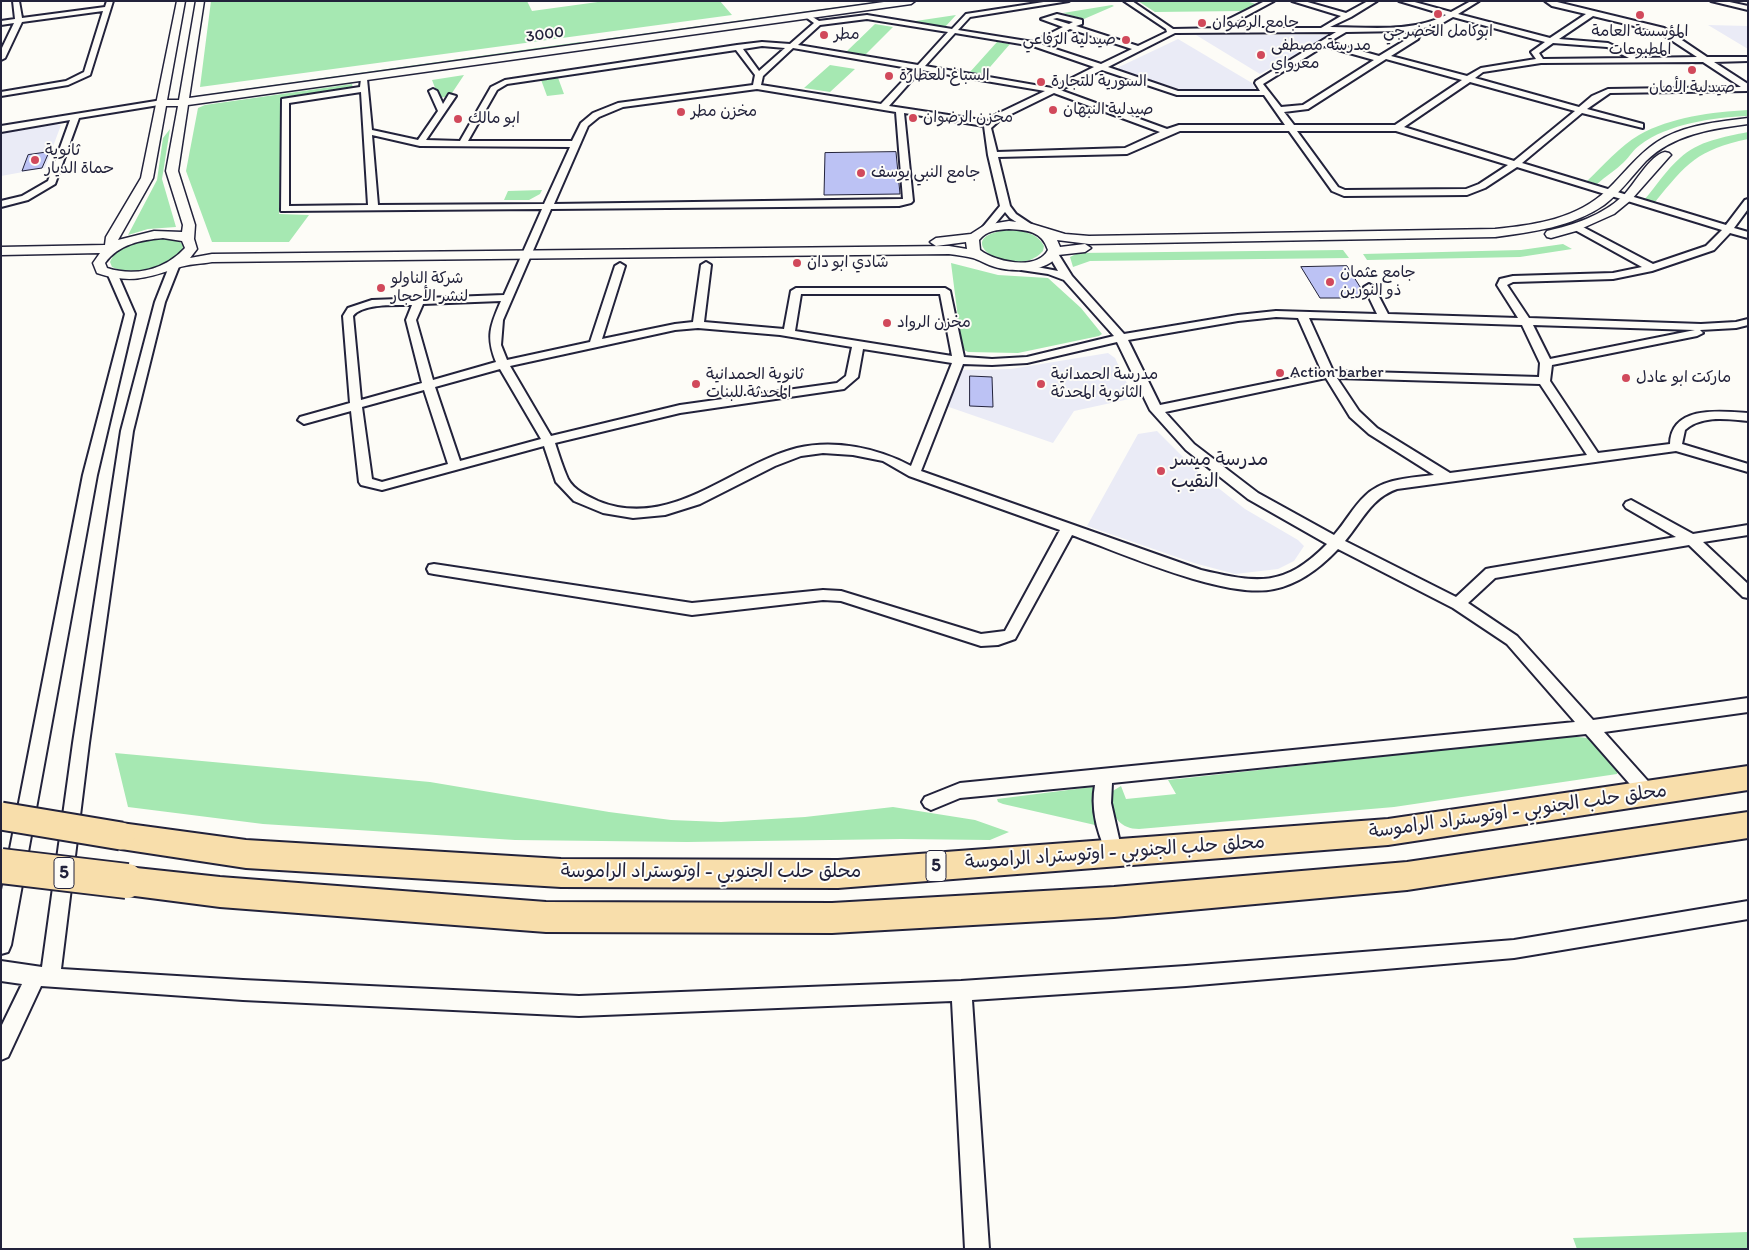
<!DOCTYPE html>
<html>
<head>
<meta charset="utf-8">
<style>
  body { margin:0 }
  #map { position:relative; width:1749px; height:1250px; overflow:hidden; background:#fdfcf7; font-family:Itim,sans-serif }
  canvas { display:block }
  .frame { position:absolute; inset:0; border:2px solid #22223b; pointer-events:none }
</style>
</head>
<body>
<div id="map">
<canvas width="1749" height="1250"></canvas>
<div class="frame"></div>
</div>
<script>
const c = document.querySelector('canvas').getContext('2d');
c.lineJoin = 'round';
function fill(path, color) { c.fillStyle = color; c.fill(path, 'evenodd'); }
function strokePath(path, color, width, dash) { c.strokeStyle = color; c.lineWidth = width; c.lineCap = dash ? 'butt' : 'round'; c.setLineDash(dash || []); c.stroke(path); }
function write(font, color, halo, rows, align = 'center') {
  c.font = font + ' Itim,"Playpen Sans Arabic",sans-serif'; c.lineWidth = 4; c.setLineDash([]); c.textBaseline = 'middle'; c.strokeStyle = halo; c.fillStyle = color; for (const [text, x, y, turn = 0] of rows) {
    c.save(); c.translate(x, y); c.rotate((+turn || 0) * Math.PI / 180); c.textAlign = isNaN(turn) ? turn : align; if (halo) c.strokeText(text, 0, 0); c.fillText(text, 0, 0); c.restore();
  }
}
fill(new Path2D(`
  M1708,25L1748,26V49Z
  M1196,35H1330L1260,74Z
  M1178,39L1252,83L1255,88L1253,90H1183L1119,70V67Z
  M56,124L61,125L45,168L1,176V133Z
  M1108,353L1115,358L1134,398L1074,411L1053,443L946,406L960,370L1011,369Z
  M1157,431L1198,472L1245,509L1298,540L1304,546L1294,561L1278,569L1235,574L1194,563L1087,526L1138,434Z`), '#eaebf6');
fill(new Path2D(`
  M211,1H527L532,11L605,1H720L732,15L200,87Z
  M882,1H896L602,41L605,39Z
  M1138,1H1246L1256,4L1242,11L1155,12Z
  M1112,5L1114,6L1084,19L1063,13Z
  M956,15L945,27H941L909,22Z
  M875,24L893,27L864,56L845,53Z
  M580,42L582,44L196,98L195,96Z
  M997,42L1010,44L984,74L970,72Z
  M830,65L855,69L830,92L804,88Z
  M464,75L450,96L439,98L432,80Z
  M557,75L564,94L547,96L540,77Z
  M352,84L353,88L282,99L279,214L309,215L289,242H212L186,171L198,108L205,105Z
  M1748,110V116C1715,117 1667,124 1640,145C1634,149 1630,156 1624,162C1616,170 1606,176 1597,184L1587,181C1603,166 1620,146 1639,135C1671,117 1712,112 1748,110Z
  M170,129L162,179L176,227L148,229L128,235L157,180L163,138Z
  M1748,132V139C1697,150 1687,163 1655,202L1645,199C1656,186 1667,169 1680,158C1698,141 1724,137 1748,132Z
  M542,190L540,194L529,200H504L508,191Z
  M1008,230C1022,231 1037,232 1044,246L1043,251C1015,283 944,237 1008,230Z
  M162,238L179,241L183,245C185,268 129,276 112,267L110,262C118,243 144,240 162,238Z
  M1563,244L1572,249L1520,257L1367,260L1363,254L1521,250Z
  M1343,250L1349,258L1090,261L1073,267L1070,257L1078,253Z
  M951,263L998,275L1048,278L1081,308L1102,334L1099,336L1018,353L968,352L962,349Z
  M1569,736L1588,738L1593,742L1618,769L1617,774L1394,807L1139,829C1120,829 1114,817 1107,800L1111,792L1121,786L1126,799L1176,794L1168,780Z
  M115,753L430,782L609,812L671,820L721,822L805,817L893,807L975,820L1009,832L990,840L901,839L687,842L515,840L263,824L128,807Z
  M1092,787L1095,788L1098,819L1097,824L1095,825L1003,804L998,802L997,799Z
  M1748,1232V1249H1577L1573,1238Z`), '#a6e8b2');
const building = new Path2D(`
  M49,152L42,168L22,171L28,155Z
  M896,152L900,194L824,195L825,153Z
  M1347,266L1367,298H1320L1301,267Z
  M970,376L992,377L993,407L970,406Z`);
fill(building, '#bcc2f4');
strokePath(building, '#22223b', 1);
const minor = new Path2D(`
  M13,1H19L22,18L105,7L107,1H113L90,75L68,85L1,96V92L66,81L84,72L103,11L22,22L5,58L1,60V50L14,23L1,25V21L15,19Z
  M1050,1H1069L970,17L958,30L1033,42L1063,27L1041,19L1057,14L1082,20V24L1076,26L1138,46L1167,32L1166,29L1124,1H1132L1173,29L1224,28L1227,20L1265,1H1274L1233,23L1231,28H1321L1341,16L1292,1H1304L1346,13L1368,1H1377L1351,17L1330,27C1368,27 1412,33 1446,15L1399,1H1411L1451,12L1471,1H1479L1458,14L1550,38L1586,14L1552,6L1545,1H1553L1664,28L1707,57H1748V61L1714,62L1748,84V91L1610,93L1587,109L1643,124V128L1582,113L1522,163L1726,225L1745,200L1748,199V209L1734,228L1748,232V238L1730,233L1714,250L1652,271L1613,279L1513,282L1507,285L1529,318L1701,324L1736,322L1748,319V325L1736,328L1700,330L1703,333L1697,336L1552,365L1550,381L1598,453L1670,444C1671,405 1720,411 1748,413V421C1727,419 1702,415 1685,430L1682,444L1748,464V472L1676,451L1397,489C1371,498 1362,521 1345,541L1456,597L1486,569L1491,568L1676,537L1626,508L1624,505L1626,502L1631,500L1693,534L1748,525V535L1703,542L1748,584V598L1743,597L1689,545L1495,578L1468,603L1517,636L1593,720L1748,698V712L1604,732L1655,789L1658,794L1655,799L1649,802L1643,799L1586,734L1112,783L1111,803L1120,843L1117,849L1111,851L1105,849C1096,829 1091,806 1095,785L960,798L931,810L925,807L922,802L925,797L960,783L1575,722L1507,644L1453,608L1338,549C1320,568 1299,584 1274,589C1226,600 1119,552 1072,535L1015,639L998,645L981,646L841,601L823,600L692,615L434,574L429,573L427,569L429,565L434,564L692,603L823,590L841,591L981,634L1005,631L1060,530L909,476L883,461L853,455L823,453L801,456L775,466L700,504L665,515L633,518L603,513L574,501L556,482L544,446L382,490L361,485L359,482L351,411L304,424L298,420L300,417L350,403L343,316L348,308L372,300L504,295L542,209L281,211L282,99L360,87L361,79H367L372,130L418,140L438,111L429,91L433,89L437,91L443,104L449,94L456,96L426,140L460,141L491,87L505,80L737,45L762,42L790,44L814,23L807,18L811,16L819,21L867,15L952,29L966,14ZM1593,16L1659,32L1697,57L1640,58L1608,43L1559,39ZM1453,17L1545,42L1531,52L1536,59L1481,68L1467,76L1391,56L1418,39L1420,35L1413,30L1439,25ZM1057,18L1073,22L1069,24L1053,19ZM867,19L948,32L918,65L798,45L820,25ZM1070,29L1132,49L1101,64L1040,44ZM1405,31L1412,36L1379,56L1329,42L1346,32ZM1336,32L1256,81L1255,83L1260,91H1178L1108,67L1175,33ZM955,33L1033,46L1094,67L1052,88L925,66ZM1553,43L1607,47L1629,58L1543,59L1539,53ZM762,46L785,48L759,71L743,49ZM1324,46L1374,60L1303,105L1281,107L1263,84ZM793,48L914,69L881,104L761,85L763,76ZM736,50L755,75L753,85L618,103L593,113L581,123L572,141H468L497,90L507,84ZM1386,59L1462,80L1395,125H1294L1284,112L1308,109ZM1703,62L1741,87L1608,89L1592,96L1579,107L1475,78L1483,72L1541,63ZM921,70L1045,91L995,115L988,121L889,106ZM1102,70L1177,95H1264L1285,125H1179L1167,129L1060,90ZM1470,82L1575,111L1514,161L1404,127ZM757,89L896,112L903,199L554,204L588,126L599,117L623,107ZM361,92L368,205L289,206V103ZM1054,93L1160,132L1125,148L997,152L991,128L1001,119ZM904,113L984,126L988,155L1000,206L982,228L987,231L990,230L1005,212L1010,218L1029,230L1032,231L1037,228L1016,214L1010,206L998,157L1127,154L1180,131H1289L1332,191L1344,196L1467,195L1485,188L1517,167L1722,230L1706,246L1653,264L1581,226H1575V230L1642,267L1613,273L1513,276L1500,279L1497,285L1518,318L1388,314L1374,287L1369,284L1364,287L1377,314L1276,311L1238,315L1124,334L1072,276L1057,252L1053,251L1048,254L1058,271L1021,264L1016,267L1021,270L1048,274L1064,280L1114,336L1027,357L992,359L964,357L950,291L945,288H796L791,291L784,329L704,322L711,265L706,262L701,265L693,322L675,324L602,339L625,266L620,263L615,266L590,342L507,360L501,345L503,320L551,209L899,206L911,203L913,201ZM1297,131H1396L1508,165L1479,184L1466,189L1345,190L1338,187ZM372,135L420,146L570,147L544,204L378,205ZM801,294H940L952,356L795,331ZM501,301C490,326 486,337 496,362L433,380L416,320L423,304ZM412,305L406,320L422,383L361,400L353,316C362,303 398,305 412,305ZM1276,317L1298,318L1322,372L1160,405L1128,340L1238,321ZM1309,318L1522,325L1540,363L1539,377L1333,371ZM1533,325L1695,330L1550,359ZM698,328L780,335L852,347L846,376L837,383L680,405L551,436L510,366L675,330ZM1117,342L1150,410L1186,450L1248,499L1327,544C1284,588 1257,583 1201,570L921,471L963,364L992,365L1027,363ZM863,349L952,363L911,466C878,448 834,439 797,448C731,465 671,531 598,501C587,496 574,490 568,479C563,468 559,455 555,443L680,413L844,389L858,377ZM500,369L541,439L460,461L435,387ZM1326,378L1350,417L1369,434L1434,475C1411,478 1383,478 1365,496C1353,507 1345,523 1334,535L1258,493L1194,444L1165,412ZM1337,378L1540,384L1587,455L1450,473L1377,428L1359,411ZM424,390L448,464L382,482L372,479L362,407Z
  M1711,1H1725L1748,6V10Z
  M162,100L166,102L165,104L79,118L55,184L28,200L1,207V201L22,196L48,181L70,120L1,132V126Z
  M175,261L180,264L165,302L133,431L89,743L61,969L243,980L579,996L961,981L1186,966L1514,940L1748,901V919L1514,958L1186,986L972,1000L989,1249H965L952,1001L579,1016L243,1000L41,986L8,1057L1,1060V1027L22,984L1,981V961L42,967L73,743L121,431L155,302L170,264Z
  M113,272L118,275L135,314L97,475L11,945L8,952L1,954V895L83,475L125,314L108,275Z`);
const tertiary = new Path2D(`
  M177,1H185L167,100H179L196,1H204L189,98L891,1H915L911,4L188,105L178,171L195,225L194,239L197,249L190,258L212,254L949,246L967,249L966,242L936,246L930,242L936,238L971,234L985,225L1009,221L1032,224L1065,234L1089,236L1495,229C1535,225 1577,219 1607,190C1624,174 1637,155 1657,142C1683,125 1717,122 1748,118V124C1711,129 1674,134 1646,161C1632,176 1620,193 1604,205C1572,227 1532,232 1495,237L1089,244L1057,240L1060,247L1085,244L1091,248L1085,252L1058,255C1047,273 1012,272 995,267C987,265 980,260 973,258C965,256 957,255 949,254L212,262C201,264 188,264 177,268C147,278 130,284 97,273L93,263L100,253L1,255V247L105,245L106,237L141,178ZM166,106H178L166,171L183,225L182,232L154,231L118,240L153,178ZM1009,229C1027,230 1042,231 1048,250C1037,271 995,262 980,250L979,240C987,230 997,230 1009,229ZM163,238L182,241L185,248C165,270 135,277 107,268L105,263C119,244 141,240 163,238Z
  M1665,152L1669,153L1671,155L1669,157L1631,200L1614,214L1576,231L1551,238L1547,237L1545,234L1547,231C1574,225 1601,216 1623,196C1634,185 1650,155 1665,152Z`);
const trunk = new Path2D(`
  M1748,766V790L1388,845L838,888L561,887L246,868L121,849L111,846L106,836L111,826L121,823L246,840L561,859L838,860L1388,819Z
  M1748,812V838L1407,890L1114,917L832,933L546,932L220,907L127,895L116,891L112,881L116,871L127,867L220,877L546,902L832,903L1114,887L1407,862Z`);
strokePath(minor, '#22223b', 4);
strokePath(tertiary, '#22223b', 3);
strokePath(trunk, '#22223b', 4);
fill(minor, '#fdfcf7');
fill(tertiary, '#fdfcf7');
fill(trunk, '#f8deab');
const trunkBridgeFar1 = new Path2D(`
  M1,816L121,836`);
const trunkBridge = new Path2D(`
  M1,866L127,881`);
strokePath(trunkBridgeFar1, '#22223b', 31, []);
strokePath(trunkBridge, '#22223b', 38, []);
strokePath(trunkBridgeFar1, '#f8deab', 27);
strokePath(trunkBridge, '#f8deab', 34);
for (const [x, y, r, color] of [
  [1438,14,5,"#d1495b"],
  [1640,15,5,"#d1495b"],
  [1202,23,5,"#d1495b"],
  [824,35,5,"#d1495b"],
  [1126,40,5,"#d1495b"],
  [1261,55,5,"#d1495b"],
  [1692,70,5,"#d1495b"],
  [889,76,5,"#d1495b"],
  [1041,82,5,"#d1495b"],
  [1053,110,5,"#d1495b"],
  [681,112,5,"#d1495b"],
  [913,118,5,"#d1495b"],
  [458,119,5,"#d1495b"],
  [35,160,5,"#d1495b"],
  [861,173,5,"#d1495b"],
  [797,263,5,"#d1495b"],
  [1330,282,5,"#d1495b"],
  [381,288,5,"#d1495b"],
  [887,323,5,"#d1495b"],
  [1280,373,5,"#d1495b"],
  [1626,378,5,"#d1495b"],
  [696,384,5,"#d1495b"],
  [1041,384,5,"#d1495b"],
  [1161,471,5,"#d1495b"]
]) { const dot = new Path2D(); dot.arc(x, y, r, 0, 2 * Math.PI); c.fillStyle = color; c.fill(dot); strokePath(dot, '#fdfcf7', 2); }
write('16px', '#22223b', '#fdfcf7', [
  ["جامع الرضوان",1212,23],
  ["ابوكامل الخضرجي",1438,32,"center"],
  ["المؤسسة العامة",1640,32,"center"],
  ["المطبوعات",1640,50,"center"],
  ["مطر",834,35],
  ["صيدلية الرفاعي",1116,40,"right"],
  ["مدرسة مصطفى",1271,46],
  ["معرواي",1271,64],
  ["السباغ للعطارة",899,76],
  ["السورية للتجارة",1051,82],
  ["صيدلية الأمان",1692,88,"center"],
  ["صيدلية النبهان",1063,110],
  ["مخزن مطر",691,112],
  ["مخزن الرضوان",923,118],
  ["ابو مالك",468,119],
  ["ثانوية",45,151],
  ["حماة الديار",45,169],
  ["جامع النبي يوسف",871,173],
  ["شادي ابو دان",807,263],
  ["جامع عثمان",1340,273],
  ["ذو النورين",1340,291],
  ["شركة الناولو",391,279],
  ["لنشر الأحجار",391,297],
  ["مخزن الرواد",897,323],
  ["Action barber",1290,373],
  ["ثانوية الحمدانية",706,375],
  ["المحدثة للبنات",706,393],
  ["مدرسة الحمدانية",1051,375],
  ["الثانوية المحدثة",1051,393],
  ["ماركت ابو عادل",1636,378]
], 'left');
write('16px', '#22223b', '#fdfcf7', [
  ["3000",545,35,-8]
]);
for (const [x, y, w] of [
  [936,866,20],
  [64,873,20]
]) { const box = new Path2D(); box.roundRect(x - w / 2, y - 15.5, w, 31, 4); c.fillStyle = '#fdfcf7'; c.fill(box); strokePath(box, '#22223b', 1); }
write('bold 18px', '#22223b', null, [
  ["5",936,866],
  ["5",64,873]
]);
write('19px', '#22223b', '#fdfcf7', [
  ["مدرسة ميسر",1171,460],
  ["النقيب",1171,482]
], 'left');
write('19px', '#22223b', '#fdfcf7', [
  ["محلق حلب الجنوبي - اوتوستراد الراموسة",1518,812,-8],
  ["محلق حلب الجنوبي - اوتوستراد الراموسة",1115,853,-4],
  ["محلق حلب الجنوبي - اوتوستراد الراموسة",711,872]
]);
</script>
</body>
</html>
